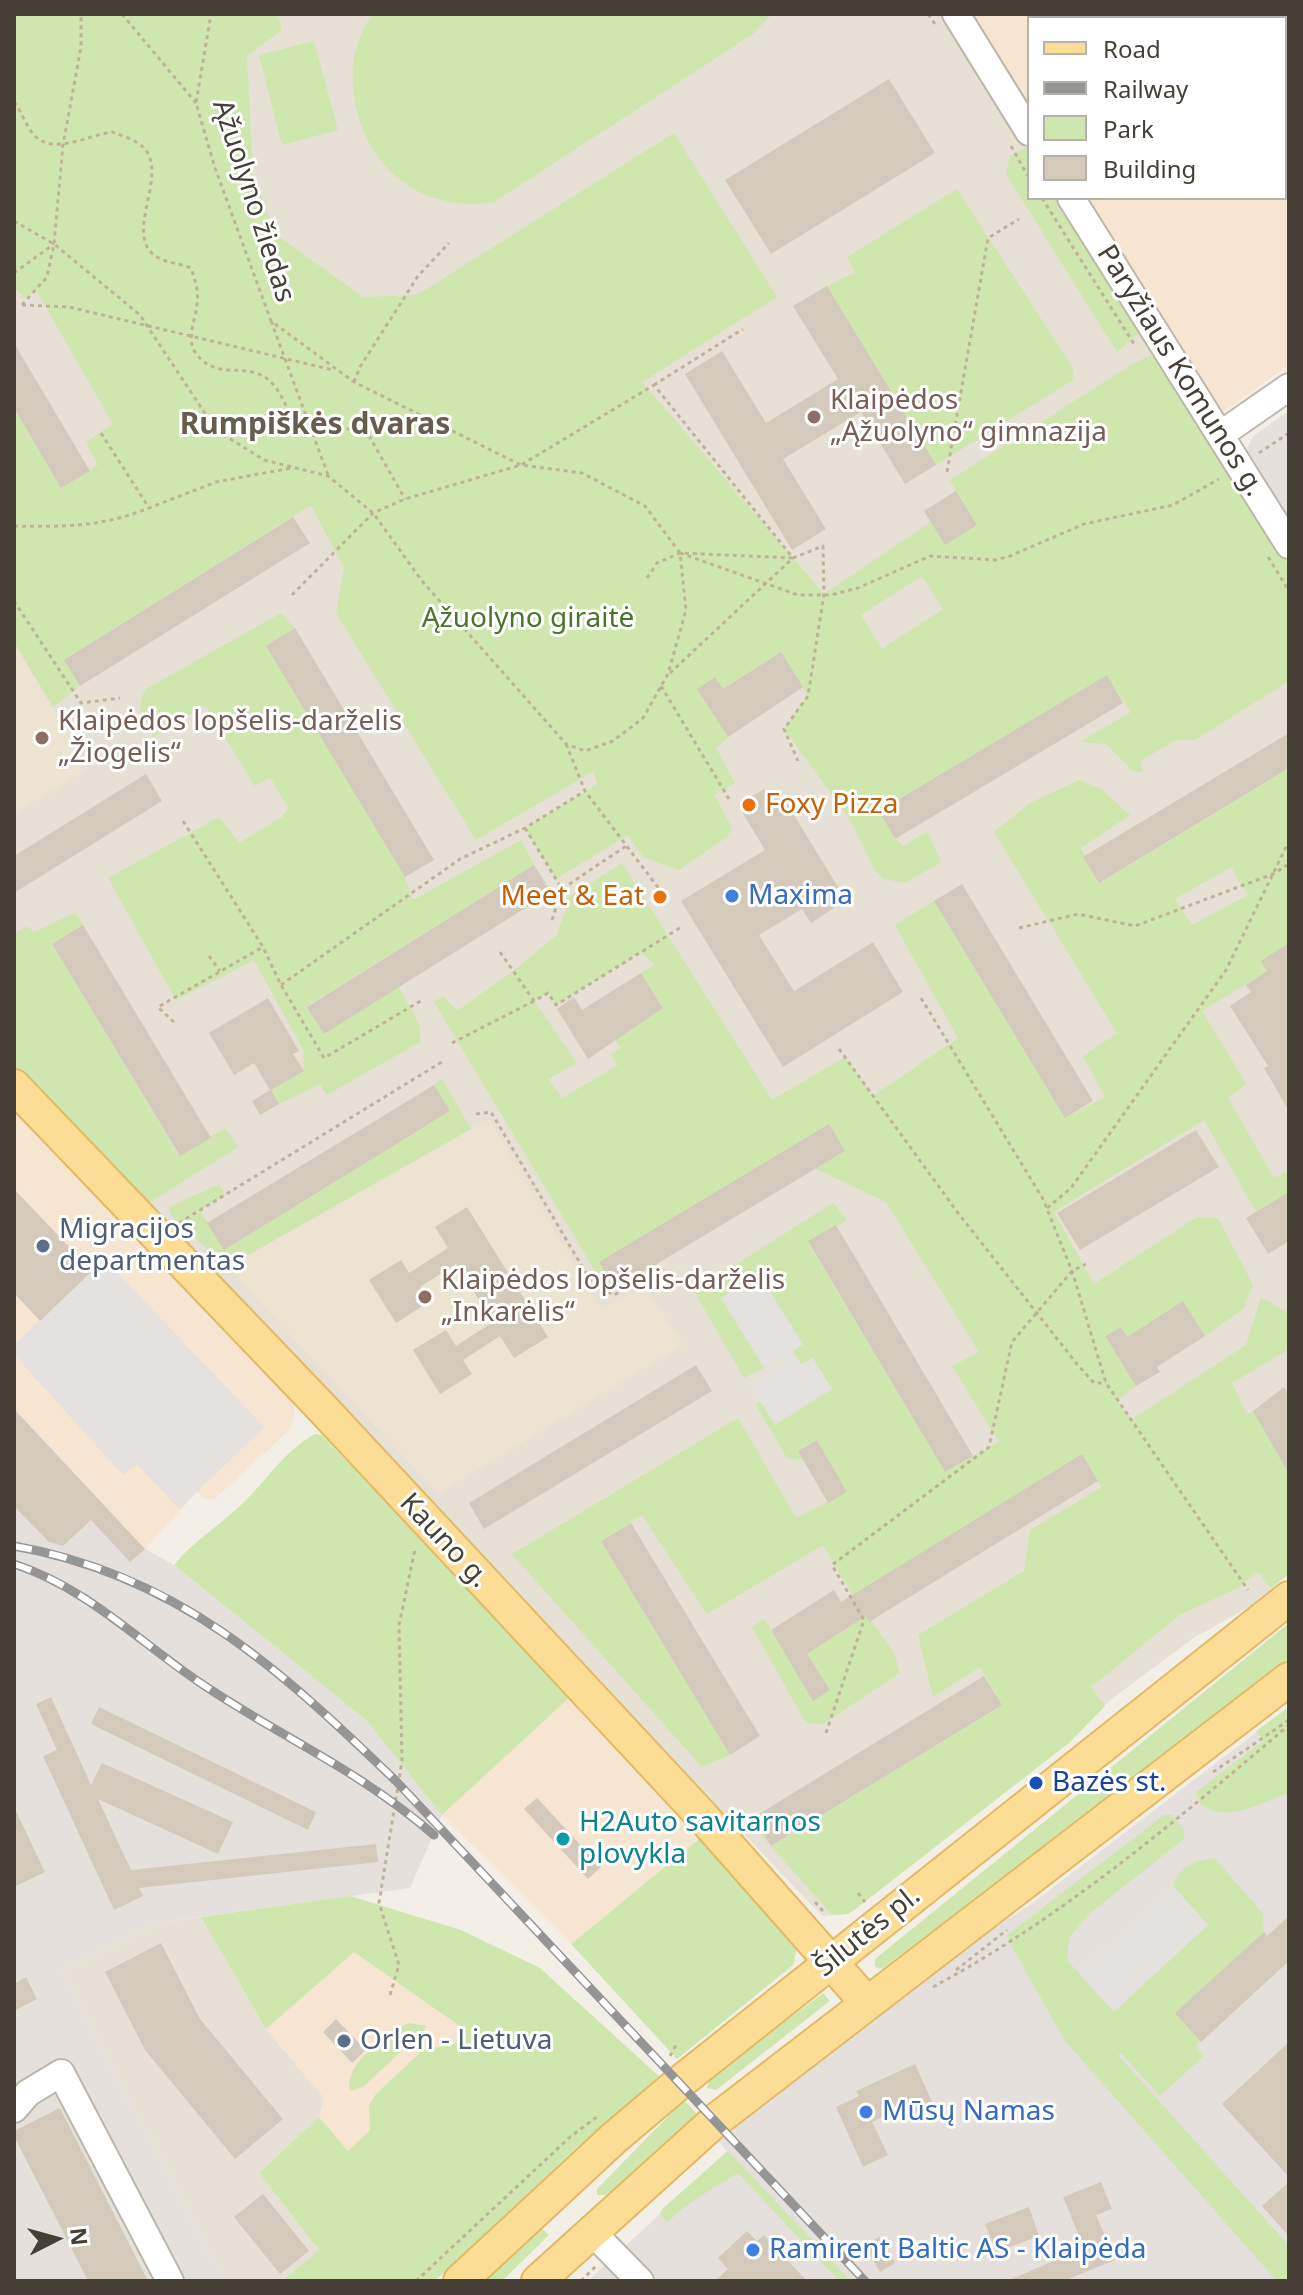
<!DOCTYPE html>
<html>
<head>
<meta charset="utf-8">
<style>
  body { margin:0 }
  #map { position:relative; width:1303px; height:2295px; overflow:hidden; background:#f3efe6; font-family:"Noto Sans",sans-serif }
  canvas { display:block }
  .frame { position:absolute; inset:0; border:16px solid #453f35; pointer-events:none }
  .legend { position:absolute; left:1027px; top:16px; width:260px; height:184px; box-sizing:border-box; background:#fff; border:2px solid #b5b2ae; margin:0; padding:10px 14px; list-style:none; font-size:24px; color:#453f35 }
  .legend li { display:flex; align-items:center; gap:16px; height:40px }
  .legend b { width:40px; border:2px solid #b5b2ae }
  .north { position:absolute; left:16px; top:2199px; width:80px; height:80px; -webkit-text-stroke:6px #fff; paint-order:stroke; rotate:84deg; font-size:22px; font-weight:700; line-height:32px; text-align:center; color:#453f35 }
  .north::after { content:''; display:block; margin:auto; width:28px; height:36px; background:#453f35; clip-path:polygon(50% 0,100% 100%,50% 72%,0 100%) }
</style>
</head>
<body>
<div id="map">
<canvas width="1303" height="2295"></canvas>
<div class="frame"></div>
<ul class="legend">
<li><b style="height:10px;background:#fcdd95"></b>Road</li>
<li><b style="height:10px;background:#959595"></b>Railway</li>
<li><b style="height:22px;background:#cfe7af"></b>Park</li>
<li><b style="height:22px;background:#d4cabc"></b>Building</li>
</ul>
<div class="north">N</div>
</div>
<script>
const c = document.querySelector('canvas').getContext('2d');
c.lineJoin = 'round';
function fill(path, color) { c.fillStyle = color; c.fill(path, 'evenodd'); }
function strokePath(path, color, width, dash) { c.strokeStyle = color; c.lineWidth = width; c.lineCap = dash ? 'butt' : 'round'; c.setLineDash(dash || []); c.stroke(path); }
function write(font, color, halo, rows, align = 'center') {
  c.font = font + ' "Noto Sans",sans-serif'; c.lineWidth = 6; c.setLineDash([]); c.textBaseline = 'middle'; c.strokeStyle = halo; c.fillStyle = color; for (const [text, x, y, turn = 0] of rows) {
    c.save(); c.translate(x, y); c.rotate((+turn || 0) * Math.PI / 180); c.textAlign = isNaN(turn) ? turn : align; if (halo) c.strokeText(text, 0, 0); c.fillText(text, 0, 0); c.restore();
  }
}
fill(new Path2D(`
  M14,14H942L1029,151V198H1059L1289,565V1574L1249,1607L1195,1637L1110,1700L1070,1742L848,1914L822,1916L14,1068Z
  M201,1917L266,2029L325,2099L319,2117L259,2173L319,2250L282,2281H225L61,1970L155,1923Z`), '#e7e0d4');
fill(new Path2D(`
  M970,14H1289V365L1221,413L1086,198H1285V18H1029V108Z
  M14,1109L293,1400L295,1412L291,1428L215,1499L204,1498L197,1492L145,1549L14,1409Z
  M570,1697L704,1835L571,1944L442,1815Z
  M354,1951L464,2029L454,2044H442L375,2095L369,2106L371,2130L348,2152L319,2117L324,2098L266,2029Z`), '#f5e5d1');
fill(new Path2D(`
  M1289,411V527L1247,456V448L1253,436Z
  M14,1409L145,1549L174,1565L366,1720L442,1815L410,1888L155,1923L61,1970L225,2281H14Z
  M1289,1707V2281H588L727,2151L715,2138L879,2005L1034,1902Z`), '#e5e0db');
fill(new Path2D(`
  M14,642L89,769L14,814Z
  M489,1119L601,1309L645,1285L683,1345L438,1494L227,1267Z`), '#ece3d0');
fill(new Path2D(`
  M14,14H278L282,30L247,56L253,174L275,234L363,297L417,295L674,133L777,297L642,382L824,594L931,522L945,544L976,526L950,480L1134,363L1150,356L1159,359L1289,565V681L1195,740H1176L1140,761L1143,772L1133,771L1106,744L1080,742L1131,712L1106,676L879,811L895,839L904,846L927,831L941,862L905,883L884,879L874,869L851,821L784,729L808,695L780,652L723,689H698L728,737L716,748L735,783L714,795L732,828L727,837L679,870L643,857L628,835L556,879L525,828L597,784L594,771L476,840L336,613L344,568L311,505L64,660L80,686L53,707L14,642V408L61,488L98,465L86,442L113,424L36,290L24,298L14,286ZM922,576L943,609L882,649L861,615Z
  M373,14H772L753,34L494,202C420,213 365,168 354,96C350,67 355,37 373,14Z
  M314,41L338,130L282,145L259,55Z
  M1027,147L1029,198H1059L1138,324L1137,334L1117,352L1006,174L1010,156Z
  M957,189L1073,368V380L936,465L827,286L855,272L847,257Z
  M281,613L295,628L267,646L405,877L413,900L521,840L534,865L307,1006L399,987L419,1024L420,1042L327,1095L320,1084L279,1104L271,1090L303,1071L304,1051L254,960L176,1000L108,878L219,817L239,843L282,817L288,808L270,777L255,786L205,705L154,737C144,719 134,708 146,689Z
  M1289,768V943L1267,971L1202,1011L1246,1084L1228,1098L1274,1178L1289,1171V1192L1256,1212L1204,1120L1054,1212L1094,1284L1197,1217L1218,1218L1253,1285L1243,1309L1205,1336L1183,1302L1127,1337L1121,1327L1105,1336L1136,1386L1117,1400L1131,1420L1246,1345L1261,1297L1289,1314V1349L1232,1383L1247,1415L1253,1411L1289,1474V1574L1271,1588L1258,1572L1238,1588L1181,1614L1091,1687L1105,1706L1070,1742L857,1908L848,1914L832,1915L749,1821L754,1817L772,1846L1002,1705L980,1667L933,1697L918,1635L1024,1571L1030,1530L1102,1487L1082,1455L853,1595L894,1653L900,1673L823,1724L806,1723L752,1627L764,1619L792,1663L854,1624L853,1595L823,1545L707,1614L642,1515L601,1541L730,1755L702,1767L512,1554L738,1418L796,1518L847,1492L817,1440L798,1450L803,1460L787,1458L756,1405L760,1401L776,1425L801,1365L792,1351L802,1345L759,1275L721,1298L764,1368L744,1378L694,1291L833,1203L847,1220L808,1242L945,1472L999,1442L952,1366L979,1352L886,1202L816,1169L845,1151L599,1262L615,1289L603,1284L434,1002L443,996L457,1011L513,971L557,935L569,897L622,863L772,1100L845,1057L873,1096L958,1038L895,925L934,901L1065,1118L1105,1097L1083,1056L1117,1033L994,832L1030,803L1079,780L1101,789L1130,815L1081,848L1100,883ZM1231,867L1248,895L1192,925L1175,899ZM641,952L655,965L641,973L663,1007L614,1038L621,1048L611,1055L618,1065L562,1098L548,1079L577,1063L534,1001L548,993L556,1005Z
  M76,912L83,925L52,944L179,1156L225,1128L238,1147L144,1206L14,1068V934L27,926L34,932Z
  M442,1079L471,1129L227,1267L171,1215L169,1207L219,1184L225,1195L200,1210L224,1250L449,1111L434,1085Z
  M315,1434L322,1435L570,1697L442,1815L366,1720L174,1565C194,1540 221,1525 244,1502C268,1479 285,1450 315,1434Z
  M1289,1623V1664L882,1969L875,1967V1959Z
  M1289,1707V1793C1260,1803 1228,1824 1200,1804L1196,1792L1263,1741L1256,1731Z
  M1164,1815H1172L1185,1830L1183,1840L1090,1913L1069,1938L1067,1960L1113,2011L1208,1925L1173,1886C1180,1864 1193,1862 1215,1858L1263,1914L1264,1932L1196,2046L1204,2056L1160,2096L1121,2053L1118,2055L1289,2246V2281H1277L1065,2041L1006,1936Z
  M704,1835L798,1944L793,1965L677,2059L571,1944Z
  M350,1896L461,1930L540,1968L661,2078L575,2149L435,2281H282L319,2250L259,2173L319,2117L348,2151L370,2130L369,2106L375,2095L423,2050L454,2044L464,2029L354,1952L266,2029L201,1917Z
  M823,1993L830,2001L716,2090L707,2088L710,2078Z
  M410,2023L426,2026L425,2029L363,2087L351,2091C340,2069 390,2028 410,2023Z
  M684,2100L697,2114L606,2195H597V2189Z
  M728,2151L851,2281H839L738,2173C713,2189 687,2202 667,2223L660,2213L662,2209Z
  M539,2226L549,2235L502,2281H482Z`), '#cfe7af');
fill(new Path2D(`
  M104,1259L264,1427L179,1509L137,1464L123,1475L14,1354V1345Z
  M759,1274L803,1344L793,1351L801,1364L813,1358L832,1389L775,1425L751,1386L786,1363L782,1357L764,1368L721,1298Z
  M1173,1886L1208,1925L1114,2012L1078,1973Z`), '#e4e1de');
fill(new Path2D(`
  M889,79L935,153L771,254L725,180Z
  M827,286L936,465L905,484L861,412L783,459L826,529L792,550L685,374L722,351L766,423L838,379L793,306Z
  M14,343L90,471L61,488L14,408Z
  M956,491L977,525L945,545L924,511Z
  M293,517L310,543L80,686L64,660Z
  M295,628L434,860L405,877L266,646Z
  M781,652L803,687L728,737L697,689L715,677L723,689Z
  M1107,675L1123,703L895,839L879,811Z
  M1289,733V768L1099,883L1083,857Z
  M146,774L162,801L14,893V856Z
  M764,789L771,801L781,794L846,900L811,923L802,909L759,935L794,991L873,942L903,992L783,1067L681,901L765,850L738,805Z
  M534,865L551,892L324,1034L307,1007Z
  M962,884L1093,1101L1065,1118L934,901Z
  M83,925L211,1138L180,1156L52,944Z
  M1289,943V1111L1264,1068L1268,1066L1230,1006L1251,992L1246,985L1267,971L1261,961Z
  M641,973L663,1008L588,1059L557,1009L574,997L582,1010Z
  M268,998L299,1051L293,1054L304,1071L271,1090L279,1104L260,1115L252,1101L270,1090L254,1063L234,1075L209,1033Z
  M434,1085L450,1111L224,1250L207,1223Z
  M829,1124L845,1151L615,1289L599,1262Z
  M1196,1130L1219,1167L1080,1250L1057,1213Z
  M14,1189L92,1271L40,1321L14,1293Z
  M1289,1192V1241L1268,1254L1246,1218Z
  M467,1207L548,1337L514,1358L500,1336L463,1360L472,1374L440,1394L413,1350L446,1330L456,1346L493,1322L456,1264L420,1287L429,1302L396,1323L369,1280L401,1260L409,1273L448,1248L435,1227Z
  M836,1225L973,1456L945,1472L808,1241Z
  M1183,1301L1205,1336L1157,1367L1160,1372L1136,1386L1105,1336L1121,1327L1127,1337Z
  M696,1365L712,1391L484,1529L469,1503Z
  M1284,1387L1289,1395V1474L1253,1411Z
  M14,1409L145,1549L130,1562L91,1520L63,1546L49,1542L14,1506Z
  M817,1440L847,1492L828,1503L798,1451Z
  M1082,1454L1098,1481L869,1622L866,1616L807,1654L830,1690L813,1701L771,1630L834,1590L841,1602Z
  M631,1523L760,1736L730,1755L601,1541Z
  M984,1676L1002,1705L771,1846L754,1817Z
  M51,1697L91,1785L102,1763L233,1822L218,1854L98,1799L131,1870L376,1844L378,1862L139,1888L143,1896L114,1910L43,1756L57,1750L36,1704Z
  M99,1707L316,1812L308,1830L91,1724Z
  M537,1798L601,1867L588,1879L524,1809Z
  M14,1807L45,1872L14,1887Z
  M1289,1916V1961L1201,2042L1175,2013L1264,1932L1267,1936Z
  M161,1943L200,2019L283,2119L235,2159L145,2050L105,1972Z
  M26,1977L37,1999L14,2011V1984Z
  M336,2019L366,2050L352,2063L323,2032Z
  M1289,2042V2177L1222,2104Z
  M915,2064L933,2104L906,2116L902,2108L872,2122L888,2155L863,2167L836,2107L859,2096L856,2091Z
  M60,2108L148,2281H88L14,2136V2131Z
  M1101,2182L1112,2209L1096,2215L1115,2260L1063,2281H1007L1084,2248L1063,2197Z
  M1289,2182V2236L1262,2206Z
  M263,2194L309,2251L280,2274L234,2217Z
  M1029,2207L1039,2236L996,2252L985,2224Z
  M747,2231L757,2241L764,2235L807,2281H715L728,2269L718,2258Z
  M879,2237L895,2263L880,2272L864,2245Z`), '#d4cabc');
const minor = new Path2D(`
  M956,14L1029,132
  M1071,198L1289,545
  M1220,435L1289,387
  M14,2109L28,2093L61,2073L170,2281
  M591,2231L640,2281`);
const major = new Path2D(`
  M14,1086L323,1409L702,1816L867,2003
  M460,2281L614,2138L679,2083L1289,1598
  M538,2281L716,2120L1289,1679`);
strokePath(minor, '#beb6a9', 30);
strokePath(major, '#e2ba65', 36);
strokePath(new Path2D(`
  M122,14L196,103
  M928,14L935,24
  M14,102C22,112 26,126 34,135C53,156 88,135 112,132C123,136 137,140 145,149C169,179 119,240 161,259C170,263 181,264 191,268C195,280 199,291 197,304C196,319 186,338 195,352C222,392 264,341 289,414L368,434L405,499
  M1011,146L1029,178
  M1042,198L1134,344
  M14,221L54,244L140,315L216,430L264,460L328,476L373,513L422,581L566,744L585,751L613,741L643,718L668,674L686,610L680,553L645,506L582,473L521,465L354,382L271,321L215,168L196,103L211,14
  M14,273L54,244
  M22,305L69,307L333,370
  M22,305L47,277L54,244L63,145L81,47V14
  M271,321L328,475
  M354,382L360,367L418,276L449,243
  M654,385L743,329
  M101,433L149,508L216,482L291,468
  M1259,453L1289,433
  M947,472L988,238L1019,219
  M14,526C65,527 102,527 149,508
  M680,553L798,595H831L858,588L930,556L996,560L1010,556L1084,524L1173,505L1219,479
  M1268,557L1289,591
  M647,578L657,563L680,553L793,558
  M292,595L373,513L405,499L521,465L654,385L793,558L823,546L824,594L808,696L784,729L798,761
  M14,601L81,703L120,698
  M670,673L793,558
  M661,686L729,799
  M566,744L585,791L663,894
  M183,821L263,947L281,985L324,1058L424,999
  M525,828L562,889L626,846
  M552,920L562,889
  M1019,928L1078,914L1135,926L1273,874L1289,864
  M500,952L534,1001L548,993L556,1005L683,926
  M209,956L220,971
  M281,985L460,859L525,828L585,791
  M921,998L1043,1199L1072,1271L1106,1383L1248,1590
  M174,1022L158,1007L263,947
  M452,1043L534,1001
  M839,1049L958,1213L1077,1364L1094,1383H1106
  M476,1114L491,1112L593,1285L614,1295L648,1277L675,1284
  M1047,1208L1071,1188L1226,970L1289,841
  M179,1223L445,1060
  M826,1733L864,1620L832,1565L989,1447L1012,1342L1072,1271L1086,1264
  M1213,1772L1289,1720
  M858,1893L865,1902
  M815,1902L823,1911
  M956,1970L1007,1930
  M933,1987C1063,1917 1177,1820 1289,1725
  M390,1995L399,1965L379,1903L402,1761L399,1625L415,1549
  M670,2056L676,2045
  M416,2281L570,2137L598,2116
  M581,2281L596,2266`), '#c0b29a', 3, [4, 4]);
strokePath(minor, '#fff', 26);
strokePath(major, '#fcdd95', 32);
const rail = new Path2D(`
  M14,1546C178,1575 281,1670 396,1781L865,2281
  M14,1564C87,1588 137,1640 199,1682C280,1737 358,1769 434,1835`);
strokePath(rail, '#959595', 9);
strokePath(rail, '#fff', 6, [18]);
for (const [x, y, r, color] of [
  [814,417,8,"#8d6e63"],
  [42,738,8,"#8d6e63"],
  [749,805,8,"#e8710a"],
  [732,896,8,"#3f7fe0"],
  [660,897,8,"#e8710a"],
  [43,1246,8,"#5c6f8a"],
  [425,1297,8,"#8d6e63"],
  [1036,1783,8,"#1a4fb4"],
  [563,1839,8,"#0f9aa8"],
  [344,2041,8,"#5c6f8a"],
  [866,2112,8,"#3f7fe0"],
  [753,2250,8,"#3f7fe0"]
]) { const dot = new Path2D(); dot.arc(x, y, r, 0, 2 * Math.PI); c.fillStyle = color; c.fill(dot); strokePath(dot, '#fff', 3); }
write('28px', '#453f35', '#fff', [
  ["Ąžuolyno žiedas",253,201,72],
  ["Paryžiaus Komunos g.",1180,371,58],
  ["Kauno g.",444,1541,47],
  ["Šilutės pl.",868,1932,-39]
]);
write('28px', '#785e54', '#fff', [
  ["Klaipėdos",830,401],
  ["„Ąžuolyno“ gimnazija",830,433],
  ["Klaipėdos lopšelis-darželis",58,722],
  ["„Žiogelis“",58,754],
  ["Klaipėdos lopšelis-darželis",441,1281],
  ["„Inkarėlis“",441,1313]
], 'left');
write('28px', '#48762a', '#fff', [
  ["Ąžuolyno giraitė",528,619]
]);
write('28px', '#c56008', '#fff', [
  ["Foxy Pizza",765,805],
  ["Meet & Eat",644,897,"right"]
], 'left');
write('28px', '#366cbe', '#fff', [
  ["Maxima",748,896],
  ["Mūsų Namas",882,2112],
  ["Ramirent Baltic AS - Klaipėda",769,2250]
], 'left');
write('28px', '#4e5e75', '#fff', [
  ["Migracijos",59,1230],
  ["departmentas",59,1262],
  ["Orlen - Lietuva",360,2041]
], 'left');
write('28px', '#164399', '#fff', [
  ["Bazės st.",1052,1783]
], 'left');
write('28px', '#0d838f', '#fff', [
  ["H2Auto savitarnos",579,1823],
  ["plovykla",579,1855]
], 'left');
write('bold 30px', '#685d4d', '#fff', [
  ["Rumpiškės dvaras",315,425]
]);
</script>
</body>
</html>
